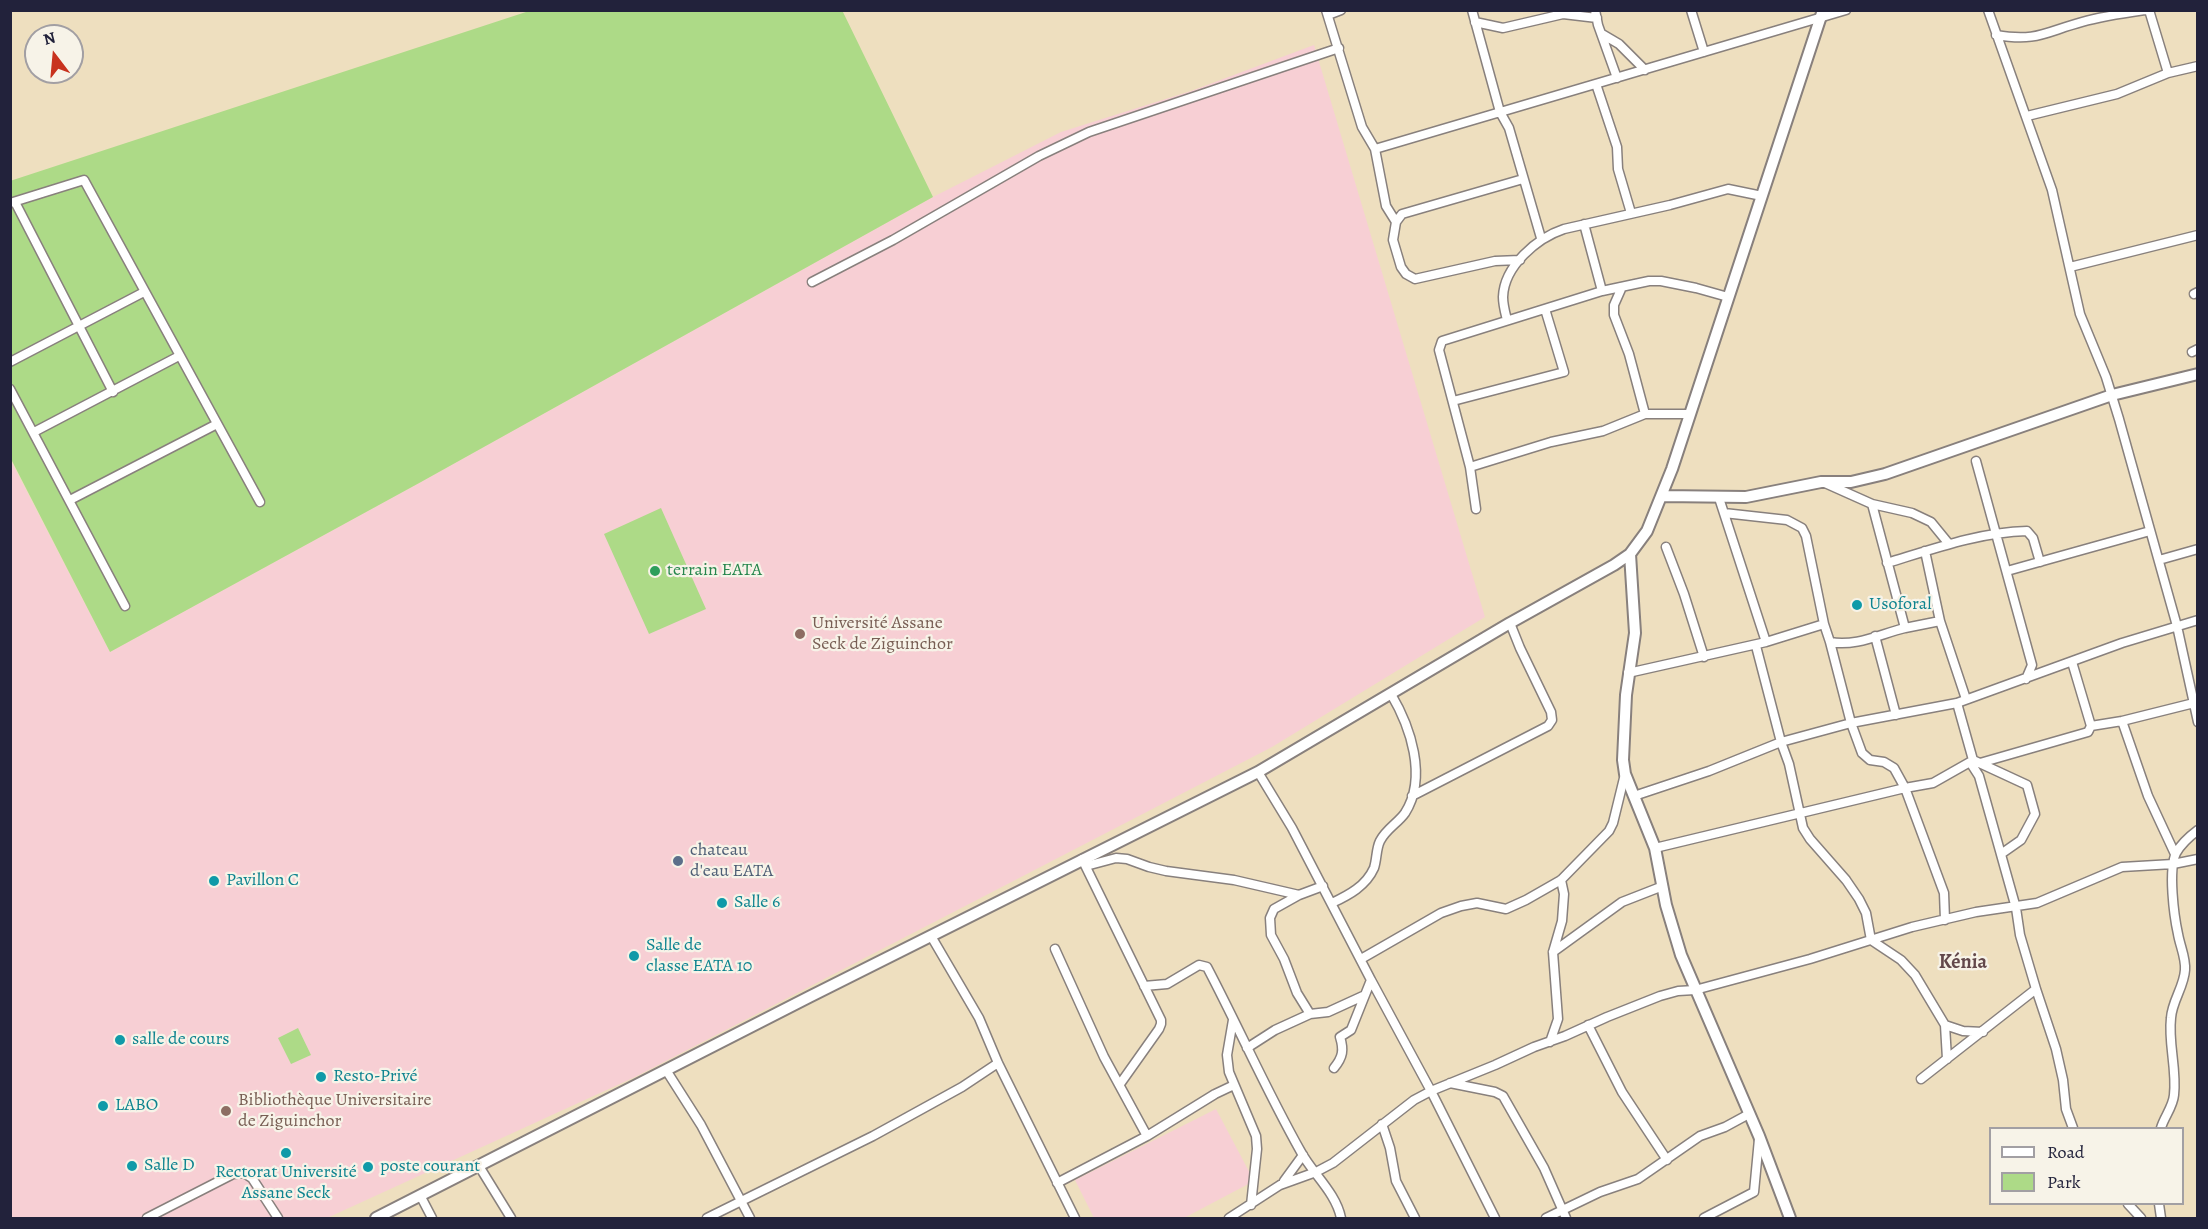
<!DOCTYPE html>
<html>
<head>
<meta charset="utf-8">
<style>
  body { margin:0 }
  #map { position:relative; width:2208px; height:1229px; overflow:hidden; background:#eedfbf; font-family:Alegreya,serif }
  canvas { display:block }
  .frame { position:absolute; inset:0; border:12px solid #22223b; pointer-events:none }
  .legend { position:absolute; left:1989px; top:1127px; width:195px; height:78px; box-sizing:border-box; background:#f7f3e8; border:2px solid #a29fa3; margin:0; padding:8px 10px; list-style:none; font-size:18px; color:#22223b }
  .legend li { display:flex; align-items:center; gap:12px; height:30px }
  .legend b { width:30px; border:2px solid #a29fa3 }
  .north { position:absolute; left:24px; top:24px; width:60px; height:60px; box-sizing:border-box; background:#f7f3e8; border:2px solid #a29fa3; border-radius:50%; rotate:344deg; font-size:16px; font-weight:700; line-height:24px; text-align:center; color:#22223b }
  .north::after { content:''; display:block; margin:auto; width:21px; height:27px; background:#c8321e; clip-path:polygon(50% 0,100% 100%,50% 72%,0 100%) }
</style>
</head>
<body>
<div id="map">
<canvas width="2208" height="1229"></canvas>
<div class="frame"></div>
<ul class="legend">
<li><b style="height:8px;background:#fff"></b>Road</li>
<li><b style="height:16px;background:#adda87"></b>Park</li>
</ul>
<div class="north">N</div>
</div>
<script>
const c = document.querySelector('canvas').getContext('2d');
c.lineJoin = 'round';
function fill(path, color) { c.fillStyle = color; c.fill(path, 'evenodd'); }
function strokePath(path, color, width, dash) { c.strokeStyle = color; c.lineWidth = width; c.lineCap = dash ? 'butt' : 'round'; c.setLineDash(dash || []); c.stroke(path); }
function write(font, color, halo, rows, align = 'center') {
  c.font = font + ' Alegreya,serif'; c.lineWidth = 4.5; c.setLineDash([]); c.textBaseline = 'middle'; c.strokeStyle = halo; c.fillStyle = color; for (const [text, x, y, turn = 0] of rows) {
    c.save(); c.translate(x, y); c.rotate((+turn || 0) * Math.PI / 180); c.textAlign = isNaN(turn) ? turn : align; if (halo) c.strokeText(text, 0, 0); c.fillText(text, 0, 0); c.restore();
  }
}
fill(new Path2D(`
  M1314,45L1485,617L1272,747L635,1077L327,1218H11L10,459L110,652L421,482L933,197L1061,132L1191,91Z
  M1216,1109L1254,1181L1184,1218H1094L1075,1180Z`), '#f7cfd4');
fill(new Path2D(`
  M842,10L933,197L421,482L110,652L11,459L10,181L529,11Z
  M661,508L706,609L649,634L604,534Z
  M298,1028L311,1055L291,1064L278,1038Z`), '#adda87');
const minor = new Path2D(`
  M1326,10L1362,127L1375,149L1386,206L1396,222
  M1472,10L1500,112L1509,128L1541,238
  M1595,10L1598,25L1617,78
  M1691,10L1704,52
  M1988,10L2052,190L2080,314L2106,377L2119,419L2177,626L2198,722
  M2149,10L2168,73
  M1328,15L1341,10
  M1475,22L1503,28L1563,14L1597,18
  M1602,34L1619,44L1645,70
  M1996,35C2037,42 2045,32 2082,22C2103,16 2125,13 2146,10
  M1596,84L1617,147L1618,169L1631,213
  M2027,116L2117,94L2168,73L2198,66
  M1375,149L1846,10
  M15,202L113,392
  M10,203L84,180L260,502
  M1584,224L1602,291
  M1520,260L1495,261L1415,279L1406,274L1401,267L1393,240L1396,222L1402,214L1523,179
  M2070,267L2198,235
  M812,282L893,240L1039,156L1089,132L1339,48
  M1622,287L1614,305V315L1629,354L1645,414
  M2194,294L2198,292
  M1507,320C1505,312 1503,305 1503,297C1504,266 1537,238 1564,229L1670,205L1728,189L1762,196
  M2192,352L2198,349
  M10,362L144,292
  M10,389L125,606
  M1453,401L1564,372L1545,309
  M34,432L179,356
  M1976,461L2032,665L2026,679
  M1470,467L1551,442L1603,431L1645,414H1690
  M1825,483L1872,504L1912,513L1931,522L1949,544
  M70,500L217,424
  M1872,504L1905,628L1940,621L1966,699
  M1476,509L1470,467L1439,350L1442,341L1602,291L1649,281H1661L1696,288L1728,297
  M1724,513L1787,520L1802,528L1806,536L1824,624
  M1666,547L1684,594L1704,657
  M1925,551L1940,621
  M2159,560L2198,549
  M1887,563C1933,549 1980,532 2027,531L2033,538L2040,562
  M2007,571L2150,531
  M1875,636L1896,715
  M1766,642L1824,624L1830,642C1856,647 1880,634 1905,628
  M1830,642L1851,723L1862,753L1870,760L1884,762L1894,768L1905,788L1944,893L1945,920
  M1756,646L1781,742L1789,764L1803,828L1810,839L1846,880L1859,899L1866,913L1871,940L1901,960L1915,975L1945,1025L1947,1059
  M2072,662L2091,726L2122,721L2194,703
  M1628,673L1766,642L1719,498
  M1957,703L1973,760L2027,785L2035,814L2021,840L2001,854
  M2122,721L2148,796L2175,854
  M1980,763L2088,732L2091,726
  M1258,772L1292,828L1371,980L1351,1030L1340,1037C1344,1050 1343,1057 1334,1068
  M1412,796L1548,726L1552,720L1551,712L1520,648L1510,623
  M1634,796L1709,771L1781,742L1851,723L1957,703L2122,643L2198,620
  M1655,848L1905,788L1933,783L1970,762L1979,776L2016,908L2020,935L2036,989L1921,1079
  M1082,859L1161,1020V1024L1159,1029L1120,1084
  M1086,866L1116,858L1127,859L1149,867L1166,871L1234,880L1299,895L1323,886
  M1299,895L1274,909L1270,918L1271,935L1284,959L1297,993L1310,1014L1328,1012L1363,996
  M1332,903C1349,895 1366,886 1374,868C1377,859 1376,849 1380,841C1386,829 1398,823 1405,813C1428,777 1410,726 1391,694
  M931,936L979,1018L998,1063L1075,1218
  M1055,949L1104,1057L1147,1136
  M1553,952L1622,902L1663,886
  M1361,959L1441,913L1461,906L1477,903L1506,909L1526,900L1561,880L1609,831L1613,823L1625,774
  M1371,980L1431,1091L1495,1218
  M1144,986L1167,984L1199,965L1207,967C1239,1028 1267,1092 1301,1152C1313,1174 1336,1193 1341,1218
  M2036,989L2056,1049L2063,1080L2066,1109L2073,1128
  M1233,1020L1227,1055L1229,1072L1256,1136L1257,1149L1251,1205
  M1588,1025L1622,1092L1667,1160
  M1945,1025L1963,1031L1983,1032
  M1550,1042L1558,1019L1553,952L1562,921L1564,894L1561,880
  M1247,1048L1275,1030L1310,1014
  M666,1070L701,1125L750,1218
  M1450,1083L1495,1092L1503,1096L1544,1168L1566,1218
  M1382,1124L1390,1148L1396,1181L1415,1218
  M2161,1128C2164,1117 2173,1107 2174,1095C2177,1069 2168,1043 2171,1018C2172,1001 2184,987 2185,970C2186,958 2180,946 2178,934C2174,916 2168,870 2176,853C2181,844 2190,836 2198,830
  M479,1166L511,1218
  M1284,1181L1303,1155
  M1057,1183L1147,1136L1215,1094L1234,1085
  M420,1195L432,1218
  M2128,1204L2141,1218
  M2159,1204L2161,1218
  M147,1218L233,1174L244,1173L252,1178L278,1218
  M707,1218L873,1136L962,1087L998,1063
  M1229,1218L1280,1185L1316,1172L1333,1163L1414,1100L1431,1091L1495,1065L1534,1047L1565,1036L1607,1017L1660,996L1678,991L1695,990L1810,959L1912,927L1976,912L2037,903L2122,867L2173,864L2198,859
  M1546,1218L1600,1192L1638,1179L1700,1136L1725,1127L1749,1114
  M1704,1218L1754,1192L1759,1139`);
const tertiary = new Path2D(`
  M1662,496L1746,497L1821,482H1851L1885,474L2112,395L2198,374
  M1630,554L1635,633L1626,695L1623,760L1625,774L1655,848L1666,905L1681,955L1759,1136L1790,1218
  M376,1218L809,997L1258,772L1510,623L1614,565L1630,554L1647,531L1672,469L1823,10`);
strokePath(minor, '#88807d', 11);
strokePath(tertiary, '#88807d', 14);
strokePath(minor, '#fff', 8);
strokePath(tertiary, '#fff', 10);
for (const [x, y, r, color] of [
  [655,571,6,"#2e9e5b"],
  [1857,605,6,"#0f9aa8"],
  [800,634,6,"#8d6e63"],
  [678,861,6,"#5c6f8a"],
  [214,881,6,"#0f9aa8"],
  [722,903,6,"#0f9aa8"],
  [634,956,6,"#0f9aa8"],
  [120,1040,6,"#0f9aa8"],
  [321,1077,6,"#0f9aa8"],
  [103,1106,6,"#0f9aa8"],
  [226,1111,6,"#8d6e63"],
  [286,1153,6,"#0f9aa8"],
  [132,1166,6,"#0f9aa8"],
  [368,1167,6,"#0f9aa8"]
]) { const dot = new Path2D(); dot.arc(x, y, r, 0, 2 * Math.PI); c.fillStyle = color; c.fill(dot); strokePath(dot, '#f7f3e8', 2); }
write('18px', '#27864d', '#f7f3e8', [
  ["terrain EATA",667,571]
], 'left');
write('18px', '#0d838f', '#f7f3e8', [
  ["Usoforal",1869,605],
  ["Pavillon C",226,881],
  ["Salle 6",734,903],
  ["Salle de",646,946],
  ["classe EATA 10",646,967],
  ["salle de cours",132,1040],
  ["Resto-Privé",333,1077],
  ["LABO",115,1106],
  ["Salle D",144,1166],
  ["poste courant",380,1167],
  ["Rectorat Université",286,1173,"center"],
  ["Assane Seck",286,1194,"center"]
], 'left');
write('18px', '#785e54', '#f7f3e8', [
  ["Université Assane",812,624],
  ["Seck de Ziguinchor",812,645],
  ["Bibliothèque Universitaire",238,1101],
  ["de Ziguinchor",238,1122]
], 'left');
write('18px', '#4e5e75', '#f7f3e8', [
  ["chateau",690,851],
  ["d'eau EATA",690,872]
], 'left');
write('bold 20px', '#63484b', '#f7f3e8', [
  ["Kénia",1963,963]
]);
</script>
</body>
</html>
